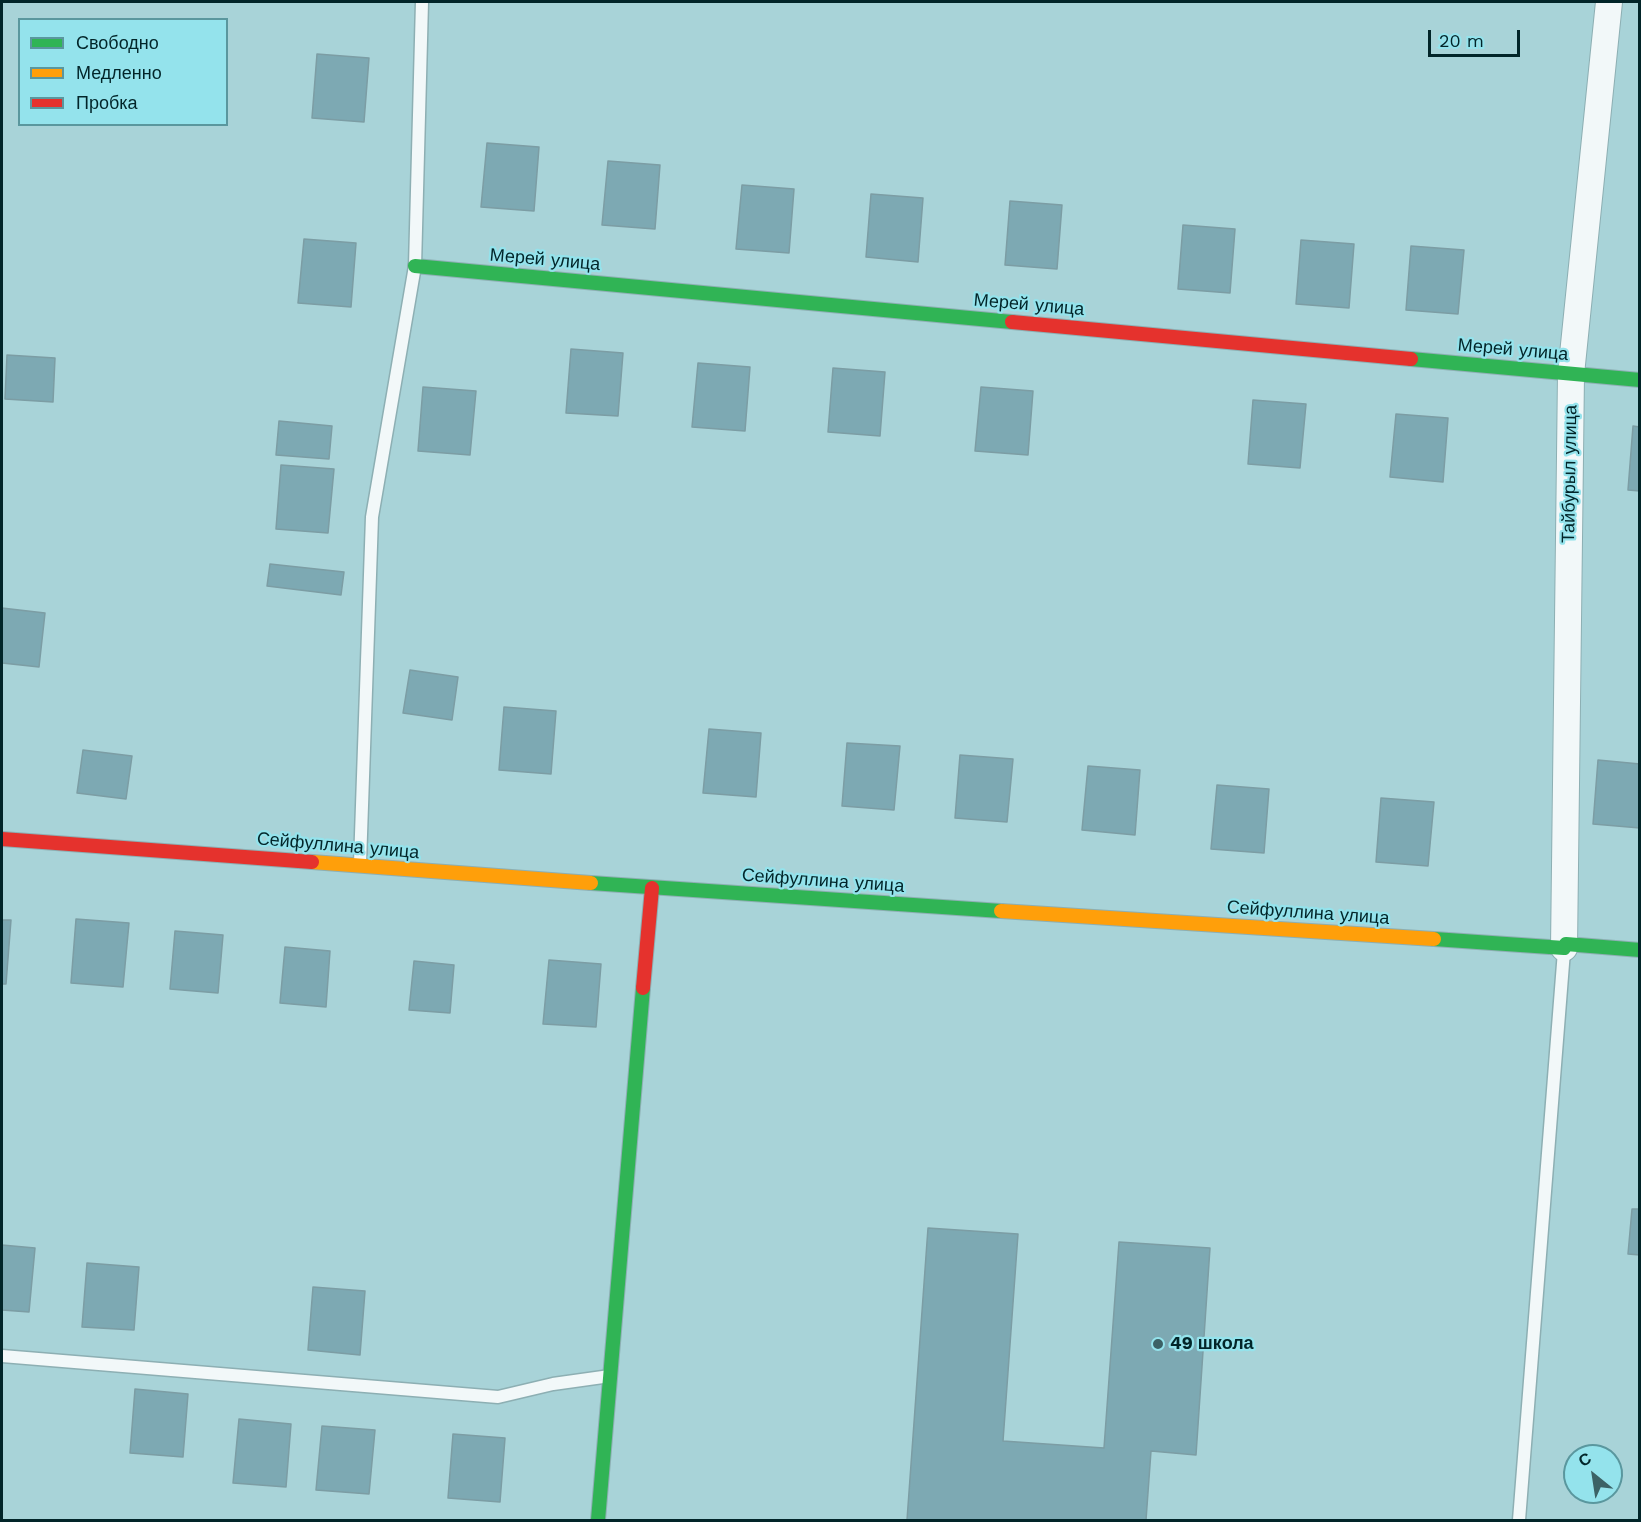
<!DOCTYPE html>
<html>
<head>
<meta charset="utf-8">
<style>
  body { margin:0 }
  #map { position:relative; width:1641px; height:1522px; overflow:hidden; background:#a8d3d8; font-family:"Work Sans",sans-serif }
  canvas { display:block }
  .frame { position:absolute; inset:0; border:3px solid #022529; pointer-events:none }
  .legend { position:absolute; left:18px; top:18px; width:210px; height:108px; box-sizing:border-box; background:#94e3ec; border:2px solid #5a979e; margin:0; padding:8px 10px; list-style:none; font-size:18px; color:#022529 }
  .legend li { display:flex; align-items:center; gap:12px; height:30px }
  .legend b { width:30px; border:2px solid #5a979e }
  .north { position:absolute; left:1563px; top:1444px; width:60px; height:60px; box-sizing:border-box; background:#94e3ec; border:2px solid #5a979e; border-radius:50%; rotate:330deg; font-size:16px; font-weight:700; line-height:24px; text-align:center; color:#022529 }
  .north::after { content:''; display:block; margin:auto; width:21px; height:27px; background:#3c6266; clip-path:polygon(50% 0,100% 100%,50% 72%,0 100%) }
  .scale { position:absolute; left:1428px; top:30px; width:92px; height:27px; box-sizing:border-box; border:3px solid #022529; border-top:0; padding-left:8px; font-size:18px; line-height:21px; white-space:nowrap; color:#022529; -webkit-text-stroke:4px #94e3ec; paint-order:stroke }
</style>
</head>
<body>
<div id="map">
<canvas width="1641" height="1522"></canvas>
<div class="frame"></div>
<ul class="legend">
<li><b style="height:8px;background:#30b455"></b>Свободно</li>
<li><b style="height:8px;background:#ff9f0a"></b>Медленно</li>
<li><b style="height:8px;background:#e5322d"></b>Пробка</li>
</ul>
<div class="north">С</div>
<div class="scale">20 m</div>
</div>
<script>
const c = document.querySelector('canvas').getContext('2d');
c.lineJoin = 'round';
function fill(path, color) { c.fillStyle = color; c.fill(path, 'evenodd'); }
function strokePath(path, color, width, dash) { c.strokeStyle = color; c.lineWidth = width; c.lineCap = dash ? 'butt' : 'round'; c.setLineDash(dash || []); c.stroke(path); }
function write(font, color, halo, rows, align = 'center') {
  c.font = font + ' "Work Sans",sans-serif'; c.lineWidth = 4.5; c.setLineDash([]); c.textBaseline = 'middle'; c.strokeStyle = halo; c.fillStyle = color; for (const [text, x, y, turn = 0] of rows) {
    c.save(); c.translate(x, y); c.rotate((+turn || 0) * Math.PI / 180); c.textAlign = isNaN(turn) ? turn : align; if (halo) c.strokeText(text, 0, 0); c.fillText(text, 0, 0); c.restore();
  }
}
const building = new Path2D(`
  M317,54L369,58L364,122L312,118Z
  M487,143L539,147L534,211L481,207Z
  M608,161L660,165L655,229L602,225Z
  M742,185L794,189L789,253L736,249Z
  M871,194L923,198L918,262L866,257Z
  M1010,201L1062,205L1057,269L1005,265Z
  M1183,225L1235,229L1230,293L1178,289Z
  M304,239L356,243L351,307L298,303Z
  M1301,240L1354,244L1349,308L1296,304Z
  M1411,246L1464,250L1458,314L1406,310Z
  M571,349L623,353L618,416L566,413Z
  M7,355L55,358L53,402L5,399Z
  M698,363L750,367L745,431L692,427Z
  M833,368L885,372L880,436L828,432Z
  M423,387L476,391L470,455L418,451Z
  M981,387L1033,391L1028,455L975,451Z
  M1253,400L1306,404L1300,468L1248,464Z
  M1396,414L1448,418L1443,482L1390,477Z
  M279,421L332,426L329,459L276,455Z
  M1633,426L1640,427V491L1628,490Z
  M281,465L334,469L328,533L276,529Z
  M270,564L344,572L341,595L267,586Z
  M2,608L45,613L39,667L2,663Z
  M410,670L458,677L452,720L403,713Z
  M504,707L556,711L551,774L499,770Z
  M709,729L761,733L756,797L703,793Z
  M847,743L900,746L894,810L842,806Z
  M83,750L132,756L126,799L77,793Z
  M960,755L1013,759L1007,822L955,818Z
  M1598,760L1640,764V828L1593,824Z
  M1088,766L1140,770L1135,835L1082,830Z
  M1217,785L1269,789L1264,853L1211,849Z
  M1381,798L1434,802L1428,866L1376,862Z
  M76,919L129,923L123,987L71,983Z
  M2,920H11L6,984H2Z
  M175,931L223,935L218,993L170,989Z
  M285,947L330,951L326,1007L280,1003Z
  M549,960L601,964L596,1027L543,1024Z
  M414,961L454,965L450,1013L409,1010Z
  M1632,1209H1640V1255L1628,1254Z
  M928,1228L1018,1234L1003,1441L1104,1448L1119,1242L1210,1248L1196,1455L1151,1451L1146,1520H907Z
  M2,1245L35,1248L29,1312L2,1310Z
  M87,1263L139,1267L134,1330L82,1327Z
  M313,1287L365,1291L360,1355L308,1350Z
  M135,1389L188,1394L183,1457L130,1453Z
  M239,1419L291,1424L286,1487L233,1483Z
  M322,1426L375,1430L369,1494L316,1490Z
  M453,1434L505,1438L500,1502L448,1498Z`);
fill(building, '#7da9b3');
strokePath(building, '#7c9da4', 1.5);
const lane = new Path2D(`
  M360,863L372,517L415,266L422,2
  M2,1356L498,1397L553,1384L610,1376
  M1519,1520L1564,951`);
const street = new Path2D(`
  M1564,948L1571,374L1609,2`);
const fast = new Path2D(`
  M415,266L1012,322
  M1411,359L1640,380
  M591,883L1001,911
  M1434,939L1564,948L1566,944L1640,950
  M598,1520L643,988`);
const slow = new Path2D(`
  M312,862L591,883
  M1001,911L1434,939`);
const jam = new Path2D(`
  M1012,322L1411,359
  M2,839L312,862
  M643,988L652,888`);
strokePath(lane, '#8dafb3', 15);
strokePath(street, '#8dafb3', 28);
strokePath(fast, '#8dafb3', 16);
strokePath(slow, '#8dafb3', 16);
strokePath(jam, '#8dafb3', 16);
strokePath(lane, '#f2f8f9', 12);
strokePath(street, '#f2f8f9', 26);
strokePath(fast, '#30b455', 14);
strokePath(slow, '#ff9f0a', 14);
strokePath(jam, '#e5322d', 14);
for (const [x, y, r, color] of [
  [1158,1344,6,"#3c6266"]
]) { const dot = new Path2D(); dot.arc(x, y, r, 0, 2 * Math.PI); c.fillStyle = color; c.fill(dot); strokePath(dot, '#94e3ec', 2); }
write('18px', '#022529', '#94e3ec', [
  ["Мерей улица",545,260,5],
  ["Мерей улица",1029,305,5],
  ["Мерей улица",1513,350,5],
  ["Тайбурыл улица",1570,474,-89],
  ["Сейфуллина улица",338,846,5],
  ["Сейфуллина улица",823,881,4],
  ["Сейфуллина улица",1308,913,4]
]);
write('bold 18px', '#022529', '#94e3ec', [
  ["49 школа",1170,1344]
], 'left');
</script>
</body>
</html>
